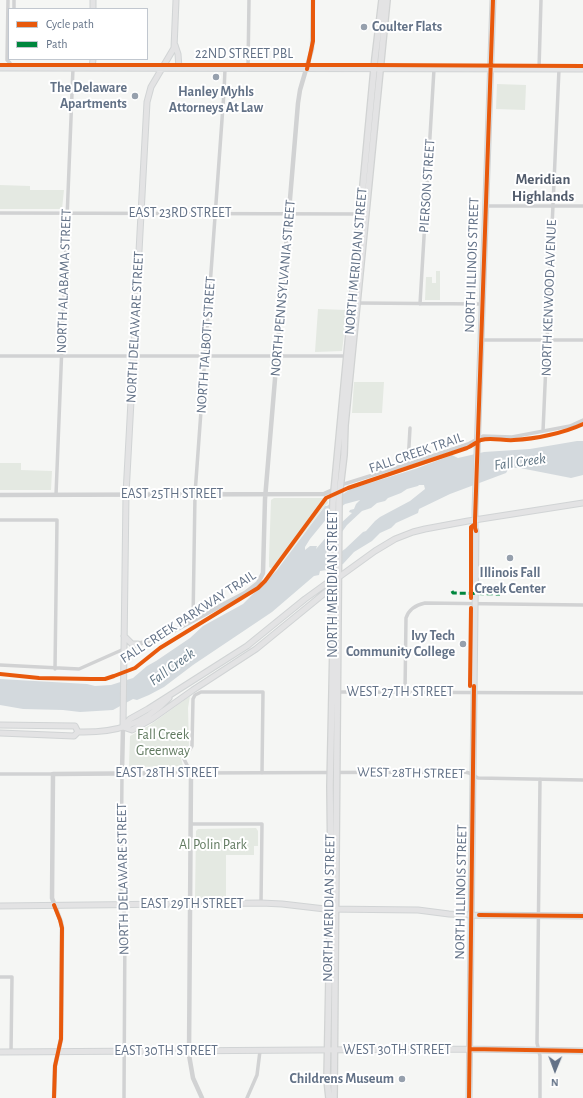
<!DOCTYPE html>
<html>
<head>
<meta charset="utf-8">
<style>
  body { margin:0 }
  #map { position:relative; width:583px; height:1098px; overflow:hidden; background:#f5f6f4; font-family:"Alegreya Sans",sans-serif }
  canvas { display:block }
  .legend { position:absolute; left:8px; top:8px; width:140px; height:52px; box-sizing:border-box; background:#fff; border:1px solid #c1c7cf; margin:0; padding:5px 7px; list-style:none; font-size:12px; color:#637287 }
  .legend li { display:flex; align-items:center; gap:8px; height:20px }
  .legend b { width:20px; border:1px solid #c1c7cf }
  .north { position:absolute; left:535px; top:1050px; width:40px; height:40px; -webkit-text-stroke:3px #fff; paint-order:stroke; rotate:181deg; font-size:11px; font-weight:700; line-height:16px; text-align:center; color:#637287 }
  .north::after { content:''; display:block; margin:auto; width:14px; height:18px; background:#637287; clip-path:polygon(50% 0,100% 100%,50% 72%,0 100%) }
</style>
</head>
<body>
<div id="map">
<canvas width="583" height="1098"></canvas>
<ul class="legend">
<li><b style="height:5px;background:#e8590c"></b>Cycle path</li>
<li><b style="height:5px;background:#00873e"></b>Path</li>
</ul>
<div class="north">N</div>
</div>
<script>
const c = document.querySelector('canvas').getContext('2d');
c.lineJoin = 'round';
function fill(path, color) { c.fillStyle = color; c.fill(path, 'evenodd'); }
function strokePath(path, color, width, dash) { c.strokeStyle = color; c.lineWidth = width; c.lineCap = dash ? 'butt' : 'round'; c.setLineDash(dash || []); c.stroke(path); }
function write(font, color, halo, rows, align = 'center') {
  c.font = font + ' "Alegreya Sans",sans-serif'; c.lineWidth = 4; c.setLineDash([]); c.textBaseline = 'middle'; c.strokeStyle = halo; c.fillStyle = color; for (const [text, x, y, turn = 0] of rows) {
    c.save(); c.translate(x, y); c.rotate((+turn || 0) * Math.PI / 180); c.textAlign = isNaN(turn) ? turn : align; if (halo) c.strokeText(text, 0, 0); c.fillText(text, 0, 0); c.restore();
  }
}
fill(new Path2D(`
  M497,84L526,85L525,110L496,109Z
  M0,185L30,186V190H64L62,209H0Z
  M436,271H440V300H425L426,277H432V283H436Z
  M318,309L347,310L342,351L315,352Z
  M354,382H384L382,413H352Z
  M0,463H21V470L52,471L51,490H0Z
  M274,498H324L327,499L328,503L324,507L275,571L269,567V558L271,500Z
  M190,696L188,708L189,747L181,758L183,766L130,767L129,765L130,736L150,725Z
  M256,828L258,831V846H254V855H226V898H195L196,831L198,829Z`), '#e4e9e2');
fill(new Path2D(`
  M577,441H583V475L571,478L520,468H509L506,473L450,494L419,509L418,513L396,523L391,528L380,533L372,541L354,552L343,564L327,570L320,571L319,575L314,576L272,612L193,665L164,687L149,695L137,700L133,699L113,710L80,712L63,710L23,709L0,705V679L87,684L95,686L111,685L133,678L147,666L156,661L190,638L203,626L243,604L277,570L325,506H327L350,489L415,469L452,455L458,458L484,452L530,449ZM419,485H424L425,489L410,501L380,517L375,521L366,531L363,532L345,549L339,553L326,557L325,555L332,542L339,536L347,525L362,511L371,508L377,503L385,501L388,498L401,493L407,489L418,486ZM360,500L356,504L354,509L350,510L349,512L352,513L329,534L316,549L317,546H310L305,550V547L310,539L328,517L345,504Z`), '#d3d9dd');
const secondary = new Path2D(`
  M93,9V0
  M175,45L178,54L179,68
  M0,68L583,69
  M92,68L93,59
  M124,636L132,644H138
  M0,725L75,726L78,732
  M123,727L126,494L147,102L151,87L174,48L176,0
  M123,727L132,730L152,719L193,690L256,649L332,587L339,577L375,551L395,539L413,532L425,529L468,521L583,503
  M123,727L130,719L148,709L247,646L305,599L334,578
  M78,732C116,733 143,725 169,698
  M0,733L74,736L78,732
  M0,906L261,903L282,904L325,909L418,910L449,914L471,915L583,916
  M0,1052L470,1049L583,1051
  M469,1098L476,531L475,528V510L493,0`);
const primary = new Path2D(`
  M329,1098L327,1080L331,872L330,786L332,692L333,641L331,605L333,502L375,58L382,0
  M334,1098L339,497L344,455L345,425L387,0`);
strokePath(secondary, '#d1d4d5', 7);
strokePath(primary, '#d1d3d3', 8);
strokePath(new Path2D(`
  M8,0L7,60L10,63V68
  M14,9V0
  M248,69L249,0
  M539,69L541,0
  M485,206H583
  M0,213L360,214
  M357,303L482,304
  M420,304L434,69
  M481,340H583
  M0,356H346
  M543,431L559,69
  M408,464L410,428
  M341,485L408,464L468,444L483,436L512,437L570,426L583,420
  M56,495L73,68
  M0,520H57L55,669
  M193,621L195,494L224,92L225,69
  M0,665L79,669L124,649
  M338,692L583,693
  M405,692L406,618C409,609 415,605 425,603L583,605
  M122,773L121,887L125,919L124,1098
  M262,773L263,692H201L195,695L193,699L192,746L184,759L191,773L465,772L469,773L478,778L583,780
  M0,774H53
  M191,824H262L261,903
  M0,977H12L11,1052
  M247,1098L257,1075L260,1051
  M540,1098V1056L537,1043L540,779`), '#d1d2d3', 3.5);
strokePath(new Path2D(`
  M0,495L324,494L335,489
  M125,661L133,648L138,644L162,637L245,593L258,583L263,573L265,499L298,103L300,90L312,49L313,0
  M122,773L123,727
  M54,1098L55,1066L61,1039L62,928L61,922L52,898L53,774L182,773H191L189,1055L193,1078L202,1098`), '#d1d2d3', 4.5);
strokePath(secondary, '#e3e3e4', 5);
strokePath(primary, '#e3e3e4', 5.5);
strokePath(new Path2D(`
  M452,591L453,593L500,594`), '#00873e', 3, [6, 3]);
strokePath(new Path2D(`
  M0,65H370L583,66
  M307,69L313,41V0
  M476,531L475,528V520L493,0
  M471,598V527L475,524
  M0,674L39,678L91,679H105L114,676L135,668L160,648L258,588L265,581L326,498L348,488L467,448C472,446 476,442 481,440C491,437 504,441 514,440C535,439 564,433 583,424
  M470,686L471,608
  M54,905L60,920L62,928L61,1039L55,1066L54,1098
  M479,915L583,916
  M470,1049L583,1051
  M469,1098L474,686`), '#e8590c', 4);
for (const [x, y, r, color] of [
  [364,27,4,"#96a0ad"],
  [216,77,4,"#96a0ad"],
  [135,96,4,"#96a0ad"],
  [510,558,4,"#96a0ad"],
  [463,644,4,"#96a0ad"],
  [402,1079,4,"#96a0ad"]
]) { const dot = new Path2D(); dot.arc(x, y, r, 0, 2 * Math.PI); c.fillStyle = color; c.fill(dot); strokePath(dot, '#fff', 1.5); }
write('bold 14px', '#637287', '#fff', [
  ["Coulter Flats",372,27,"left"],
  ["The Delaware",127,88],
  ["Apartments",127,104],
  ["Hanley Myhls",216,92,"center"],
  ["Attorneys At Law",216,108,"center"],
  ["Illinois Fall",510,573,"center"],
  ["Creek Center",510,589,"center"],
  ["Ivy Tech",455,636],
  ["Community College",455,652],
  ["Childrens Museum",394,1079]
], 'right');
write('14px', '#637287', '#fff', [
  ["22ND STREET PBL",244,54],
  ["PIERSON STREET",427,186,-86],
  ["EAST 23RD STREET",180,213],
  ["NORTH MERIDIAN STREET",356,261,-85],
  ["NORTH ILLINOIS STREET",472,265,-88],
  ["NORTH ALABAMA STREET",64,281,-88],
  ["NORTH PENNSYLVANIA STREET",283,288,-85],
  ["NORTH KENWOOD AVENUE",549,298,-88],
  ["NORTH DELAWARE STREET",135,327,-87],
  ["NORTH TALBOTT STREET",206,345,-86],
  ["FALL CREEK TRAIL",416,453,-19],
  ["EAST 25TH STREET",172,494],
  ["NORTH MERIDIAN STREET",333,584,-90],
  ["FALL CREEK PARKWAY TRAIL",188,617,-33],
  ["WEST 27TH STREET",400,692],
  ["EAST 28TH STREET",167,773],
  ["WEST 28TH STREET",411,773,1],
  ["NORTH DELAWARE STREET",123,879,-91],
  ["NORTH ILLINOIS STREET",461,892,-89],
  ["EAST 29TH STREET",192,904],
  ["NORTH MERIDIAN STREET",329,908,-89],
  ["WEST 30TH STREET",397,1050],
  ["EAST 30TH STREET",166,1051]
]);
write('14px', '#60795f', '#fff', [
  ["Fall Creek",163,735],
  ["Greenway",163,751],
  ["Al Polin Park",213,845]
]);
write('bold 15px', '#525c6c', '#fff', [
  ["Meridian",543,179],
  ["Highlands",543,196]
]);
write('italic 15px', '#5f7483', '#fff', [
  ["Fall Creek",520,462,-8],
  ["Fall Creek",172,667,-36]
]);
</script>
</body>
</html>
